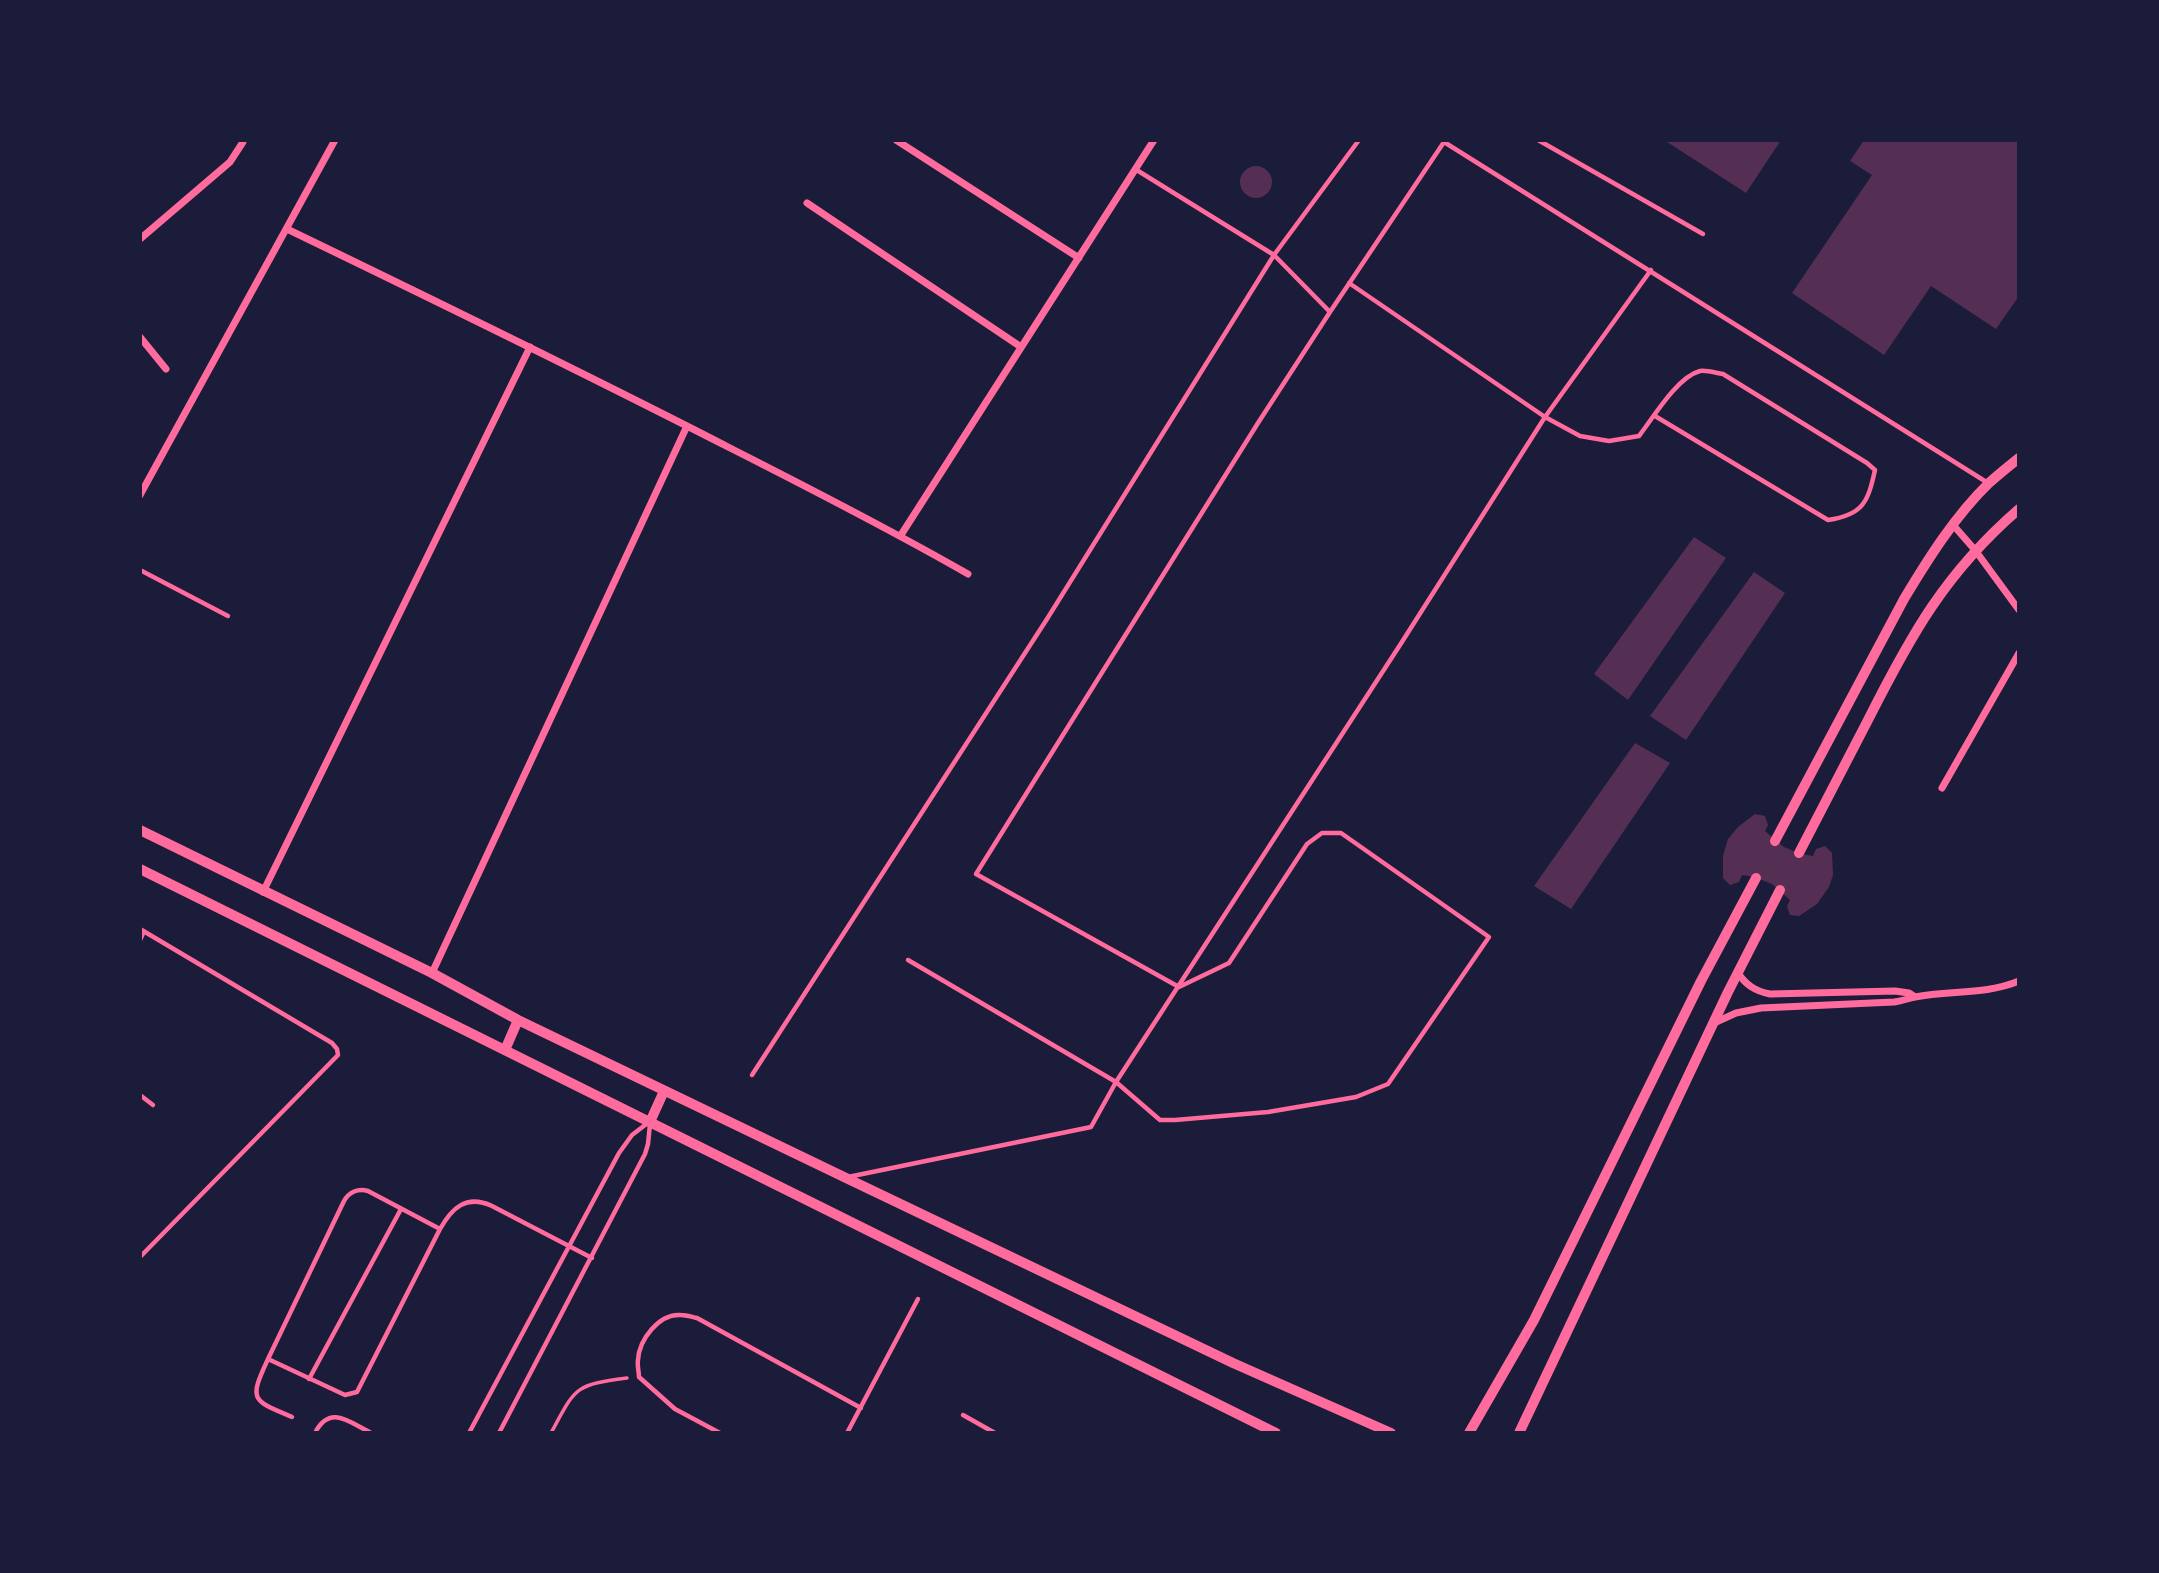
<!DOCTYPE html>
<html>
<head>
<meta charset="utf-8">
<style>
  body { margin:0 }
  #map { position:relative; width:2159px; height:1573px; overflow:hidden; background:#1b1b3a; font-family:Inter,sans-serif }
  canvas { display:block }
  .frame { position:absolute; inset:0; border:142px solid #1b1b3a; pointer-events:none }
</style>
</head>
<body>
<div id="map">
<canvas width="2159" height="1573"></canvas>
<div class="frame"></div>
</div>
<script>
const c = document.querySelector('canvas').getContext('2d');
c.lineJoin = 'round';
function fill(path, color) { c.fillStyle = color; c.fill(path, 'evenodd'); }
function strokePath(path, color, width, dash) { c.strokeStyle = color; c.lineWidth = width; c.lineCap = dash ? 'butt' : 'round'; c.setLineDash(dash || []); c.stroke(path); }
fill(new Path2D(`
  M1664,140H1781L1746,193Z
  M1864,140H2019V296L1996,329L1931,286L1884,355L1792,293L1872,175L1850,161Z
  M1240 182a16 16 0 1 1 32 0a16 16 0 1 1-32 0Z
  M1694,537L1726,558L1628,700L1594,674Z
  M1754,572L1785,593L1686,740L1650,716Z
  M1635,743L1670,763L1571,909L1534,886Z
  M1755,814L1765,816L1768,825L1765,831L1784,847L1801,854L1813,856L1816,849L1825,846L1832,853L1833,875L1829,887L1817,904L1799,916L1790,915L1787,906L1790,900L1772,884L1754,877L1742,875L1739,882L1730,885L1723,878V856L1728,839L1738,827Z`), '#542f53');
strokePath(new Path2D(`
  M551,1433C576,1387 574,1385 627,1378`), '#ff6b9d', 3.5);
strokePath(new Path2D(`
  M1538,140L1703,234
  M1135,169L1274,255L1330,312
  M1349,283L1545,417L1580,436L1609,441L1639,436C1653,418 1677,377 1700,371C1707,370 1716,373 1723,374L1867,463L1875,470C1868,502 1863,515 1828,520L1655,416
  M140,570L228,616
  M140,929L332,1043L337,1049L338,1055L140,1257
  M140,940L144,931
  M908,960L1116,1082L1160,1120H1175L1268,1112L1356,1097L1388,1084L1489,937L1341,833H1322L1307,844L1229,963L1179,987L976,874L1258,423L1330,312L1444,142L1988,483
  M752,1075L1047,619L1274,255L1359,140
  M140,1095L153,1105
  M848,1177L1091,1127L1116,1082L1400,645L1545,417L1651,270
  M440,1229C452,1208 466,1194 492,1206L592,1258
  M268,1359L345,1395L357,1392L440,1229L368,1191C358,1188 349,1192 344,1201L268,1359C249,1400 251,1400 292,1417
  M309,1379L401,1209
  M963,1415L995,1433
  M315,1433C330,1404 349,1422 371,1433
  M469,1433L619,1153L632,1135L649,1122
  M499,1433L645,1154L648,1144L650,1124
  M720,1433L675,1409L639,1377C639,1372 637,1365 638,1360C639,1340 659,1313 681,1315C686,1315 692,1317 697,1318L861,1408
  M847,1433L918,1299`), '#ff6b9d', 4.5);
strokePath(new Path2D(`
  M896,140L1079,258
  M807,203L1021,347
  M287,229C436,301 586,374 734,450C813,490 891,530 968,574
  M140,239L230,162L243,142L242,140
  M140,337L166,369
  M140,495L335,140
  M1954,526L1975,550L2019,610
  M901,535L1154,140
  M1942,788L2019,653
  M263,892L530,347
  M432,973L687,426
  M1738,973C1746,985 1755,991 1770,994L1895,991L1909,993L1915,997
  M1714,1023L1736,1013L1761,1008L1894,1002C1901,1001 1908,999 1915,997C1950,990 1985,995 2019,981`), '#ff6b9d', 7);
strokePath(new Path2D(`
  M140,830L432,973L518,1020L844,1177L1233,1363L1391,1433
  M1775,841L1904,599C1928,559 1955,516 1989,483C1999,474 2009,466 2019,458
  M1799,853C1822,809 1845,764 1868,720C1911,635 1945,573 2019,509
  M140,869L1276,1433
  M505,1050L518,1020
  M650,1122L664,1091
  M1469,1433L1534,1320L1701,981L1756,878
  M1519,1433L1728,992L1780,890`), '#ff6b9d', 10);
</script>
</body>
</html>
